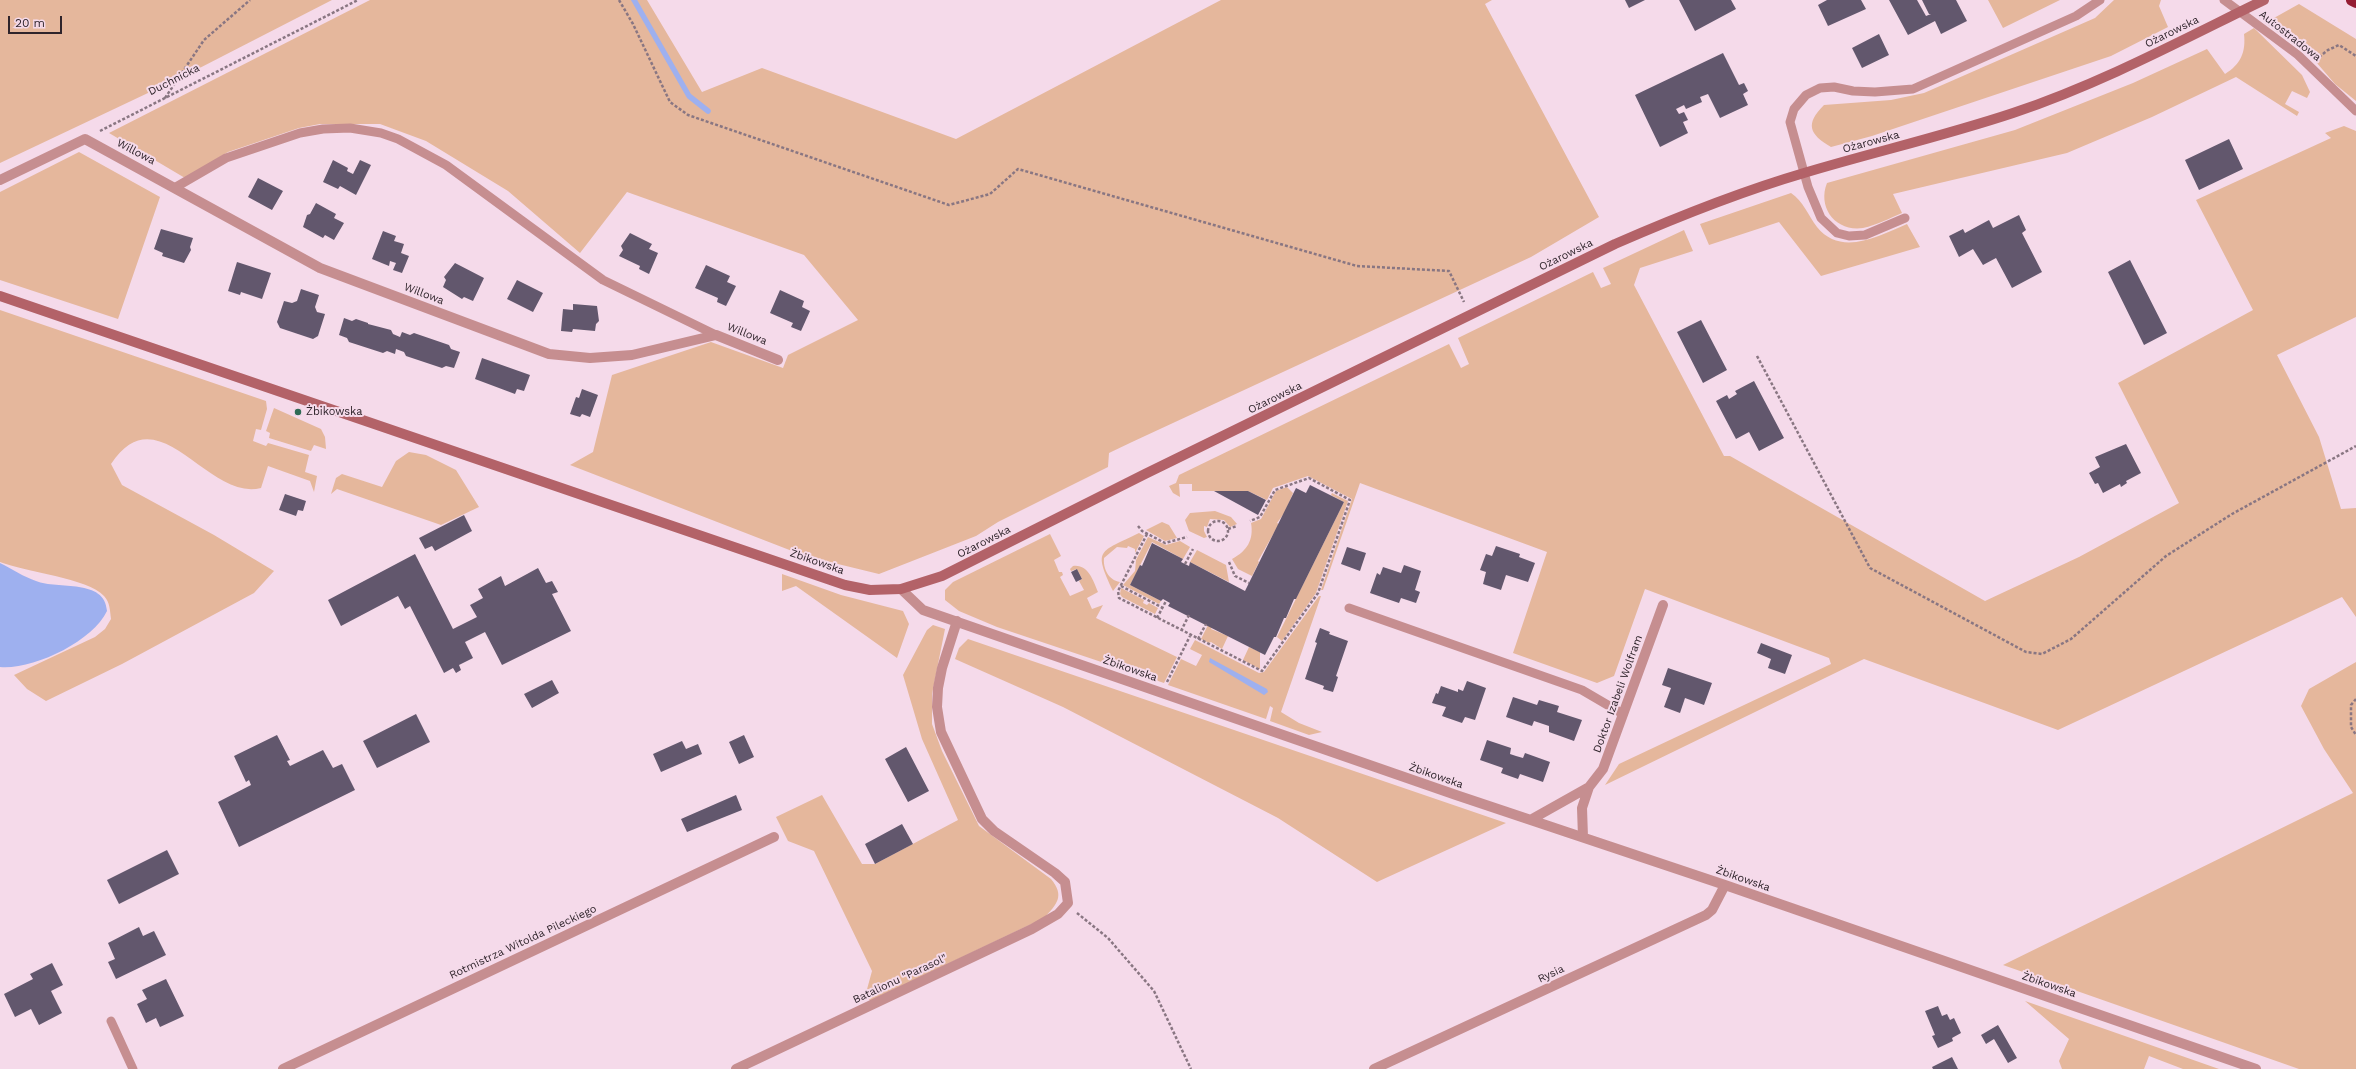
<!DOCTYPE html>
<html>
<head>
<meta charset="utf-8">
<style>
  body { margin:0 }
  #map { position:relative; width:2356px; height:1069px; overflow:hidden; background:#f5daea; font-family:"Work Sans",sans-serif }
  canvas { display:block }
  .scale { position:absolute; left:8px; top:16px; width:54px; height:18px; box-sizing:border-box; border:2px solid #2f242b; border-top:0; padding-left:5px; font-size:12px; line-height:14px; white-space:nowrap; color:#2f242b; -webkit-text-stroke:3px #f5daea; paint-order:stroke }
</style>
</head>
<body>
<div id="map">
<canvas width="2356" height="1069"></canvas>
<div class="scale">20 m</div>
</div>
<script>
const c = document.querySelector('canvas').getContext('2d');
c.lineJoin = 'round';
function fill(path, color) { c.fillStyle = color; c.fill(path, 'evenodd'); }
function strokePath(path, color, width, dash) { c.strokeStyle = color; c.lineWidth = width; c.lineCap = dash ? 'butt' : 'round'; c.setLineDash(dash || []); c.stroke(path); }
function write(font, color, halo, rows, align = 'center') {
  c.font = font + ' "Work Sans",sans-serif'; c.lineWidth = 4; c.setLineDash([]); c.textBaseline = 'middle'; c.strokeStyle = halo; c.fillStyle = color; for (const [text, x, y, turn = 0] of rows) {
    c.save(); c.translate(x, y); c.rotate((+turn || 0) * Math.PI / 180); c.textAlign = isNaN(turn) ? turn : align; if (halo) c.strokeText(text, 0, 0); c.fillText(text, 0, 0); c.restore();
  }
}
fill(new Path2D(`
  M0,0H332L186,75L0,163Z
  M370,0H647L702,92L762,68L956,139L1221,0H1492L1485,4L1599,217L1531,257L1132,442L1109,453L1108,467L998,522L976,536L879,574L805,556L570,465L593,452L612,375L711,342L783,368L788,355L858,320L804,255L627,192L580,253L508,191L426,141L380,124H320L299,128L228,152L185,178L109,133Z
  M1988,0H2060L2003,28Z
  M2114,0H2161L2159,6L2168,27L2111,56L1872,136L1831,147C1809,134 1805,124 1824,105L1891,100L1924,93L2095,18Z
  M2299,4L2356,39V101L2335,84L2310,55L2265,23Z
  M2254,28L2302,75L2310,92L2307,98L2292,91L2285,104L2299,112L2297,116L2236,77L2152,117L2067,153L1893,194L1902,213C1890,218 1877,225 1863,228C1836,232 1817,208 1827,183L2015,130L2133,83L2207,49L2225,74C2241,64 2246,52 2244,34Z
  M2344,126L2356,131V317L2277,355L2319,437L2341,509L2356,508V617L2342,597L2058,730L1864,659L1605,785L1619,764L1831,664L1829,658L1645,589L1614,676L1597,683L1513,653L1547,552L1360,483L1323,590H1321L1352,499L1308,476L1273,488L1267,500L1248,491H1192V484H1179L1180,497L1173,493L1169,486L1176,483L1179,475L1449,344L1461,368L1469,364L1458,338L1593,272L1601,288L1611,284L1603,268L1684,230L1693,251L1640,268L1634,285L1724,456H1730L1985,601L2079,557L2179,503L2118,383L2253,310L2196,200L2331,138L2325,133Z
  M79,152L160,197L118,319L0,280V192Z
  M1791,193C1803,201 1808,215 1817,227C1841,257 1879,236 1907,224L1920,247L1821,276L1779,222L1709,245L1700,224Z
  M0,310L266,401L267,409L261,430L256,429L253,441L266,446L268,443L309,455L305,472L317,476L314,492L310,481L268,466L261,488C207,502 159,392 111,464L122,485L214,535L274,571L254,593L122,664L46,701L27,689L14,675L95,637L105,629L111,619C110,611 110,602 104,596C88,578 25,572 0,562Z
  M274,408L321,429L325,437L326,449L314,445L311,451L269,438L270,433L266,431Z
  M409,452L426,455L456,470L479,507L441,525L337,489L331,494L336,478L342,474L382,487L396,461Z
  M1287,487L1293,493L1285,512L1277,523L1279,524L1258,561L1259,562L1252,576L1238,569L1232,559C1247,551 1254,540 1251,523L1261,519L1276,491Z
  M1332,493L1348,501L1316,593L1282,641L1277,637L1344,502L1331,495Z
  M1215,511L1231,517L1237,524L1230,527L1224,520L1210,519L1207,527L1204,526V531L1207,537L1204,538L1189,531L1185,520L1190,513Z
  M1162,522L1169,525L1177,538L1165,541L1146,530Z
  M1139,533L1144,536L1135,553V549L1128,546L1127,548L1117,547L1104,558C1103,568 1108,580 1120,582L1113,591C1093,548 1099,553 1139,533Z
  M1050,534L1061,556L1054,560L1059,572H1062L1063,575L1060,577L1070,596L1084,590L1079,581L1082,579L1077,569L1071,571L1070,569L1073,566C1088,564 1093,580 1098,592L1087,598L1092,609L1103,605L1096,618L1177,657L1164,683L997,627L959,611L945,600V590L953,582Z
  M1148,537L1166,545L1180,541L1190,547L1183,559L1152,542L1130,585L1161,601L1159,604L1123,585L1135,571L1136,560Z
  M1197,550L1226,565L1229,582L1190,562Z
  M782,574L841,595L903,611L909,624L897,658L796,586L782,591Z
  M1121,588L1144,600L1143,603L1147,605L1149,603L1158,608L1155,614L1122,597L1120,594Z
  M1319,596H1321L1281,712L1299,723L1322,732L1309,735L1270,721L1273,708L1270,706L1266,719L1168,685L1181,659L1196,666L1202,655L1190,649L1195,640L1259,673L1264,672Z
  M933,625L945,629L932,694V724L942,751L979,826L1051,879C1065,896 1057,904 1044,918L870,1001L866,993L872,971L814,851L788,841L776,817L822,795L862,864H875L958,820L922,739L903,675L927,630Z
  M1208,625L1212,627L1211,629L1228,636L1222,649L1211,642L1209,643L1201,639Z
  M968,639L1506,823L1377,882L1278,818L1063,707L955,659L959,648Z
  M1249,647L1260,652V669L1243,660Z
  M2356,662V1069H2299L2003,965L2353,793L2324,749L2301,706L2309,689Z
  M2025,1001L2219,1069H2183L2149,1056L2144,1069H2062L2059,1061L2069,1039Z`), '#e5b79c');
fill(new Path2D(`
  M0,563C12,569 24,577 36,581C58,590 105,578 107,611C92,642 33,670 0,667Z
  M1210,658L1267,689L1268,692L1264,695L1209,662Z`), '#9eb0ef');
strokePath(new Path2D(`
  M634,0L689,96L708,111`), '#9eb0ef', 5.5);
fill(new Path2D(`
  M1625,0H1645L1629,8Z
  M1679,0H1731L1736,9L1695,31Z
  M1827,0H1861L1866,9L1828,26L1818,5Z
  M1889,0H1917L1926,16L1931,14H1929L1922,0H1956L1967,21L1941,34L1935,21L1908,35Z
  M1879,34L1889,55L1862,68L1852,48Z
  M1723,53L1739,85L1744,83L1748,91L1743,94L1748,105L1720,118L1708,94L1700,97L1702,102L1686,109L1684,105L1676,109L1679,114L1684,112L1688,120L1683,122L1688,133L1660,147L1635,95Z
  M2229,139L2243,169L2199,190L2185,160Z
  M333,160L348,168L347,171L353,174L360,160L371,165L356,195L340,186L338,189L323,182Z
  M258,178L283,191L272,210L248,197Z
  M316,203L336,214L334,218L344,223L334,240L325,235L323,238L303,227L307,215L310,214Z
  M2019,215L2026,230L2022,233L2042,272L2012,288L1996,258L1983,265L1973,249L1959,257L1949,236L1963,229L1965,233L1989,220L1993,228Z
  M161,229L193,238L190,247L191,250L184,263L162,256L163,253L154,249Z
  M383,231L396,236L394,241L404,244L401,253L409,256L402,273L393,270L396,263L390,261L389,266L372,259Z
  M630,233L652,244L649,249L658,253L649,274L639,269L640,266L619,256L623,250L621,246Z
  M2130,260L2167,333L2144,345L2108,272Z
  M237,262L271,273L262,299L241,292L240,295L228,291Z
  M455,263L484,278L473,301L464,297L462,299L443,287L446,280L444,277Z
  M706,265L730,276L727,282L736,286L726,306L717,302L718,298L695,288Z
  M517,280L543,293L533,312L507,299Z
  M301,289L319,295L315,307L317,312L325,314L318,336L313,339L280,328L277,322L284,301L292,303L297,301Z
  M780,290L804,301L802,307L810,311L801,331L791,327L793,323L770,313Z
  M573,304L597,306L599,321L596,324L595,331L573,329L572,332L561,331L563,309L573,310Z
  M344,318L352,321L356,319L368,323V324L391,330L393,334L400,337L402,332L410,335L414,333L449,345L451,349L460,352L454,368L446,366L442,368L406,356L404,352L396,349L395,354L387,351L383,353L349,342L347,338L339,335Z
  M1701,320L1727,370L1703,383L1677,332Z
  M482,358L530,375L524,391L517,389L515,394L475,379Z
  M1754,381L1784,438L1759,451L1749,432L1736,439L1716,401L1727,395L1729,399L1737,394L1735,391Z
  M582,389L598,395L590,417L582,414L580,417L570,414L576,397L579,398Z
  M2126,444L2141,473L2126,481L2127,483L2121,487L2120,484L2103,493L2098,483L2095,484L2089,473L2100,467L2095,457Z
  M1310,485L1344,502L1296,599H1294L1286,618H1284L1276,637H1274L1265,655L1168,606L1170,603L1163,599L1161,601L1130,585L1140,565L1142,566L1152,543L1183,559L1181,562L1189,566L1190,562L1245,591L1296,488L1306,493Z
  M1214,491H1248L1266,500L1258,515Z
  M285,494L306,501L303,511L298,510L296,516L279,510Z
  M464,515L472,531L435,551L432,546L425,549L419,538Z
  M1496,546L1520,554L1519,557L1535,563L1528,582L1506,575L1501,590L1483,584L1486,572L1480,570L1486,554L1492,556Z
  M1347,547L1366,553L1360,571L1341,564Z
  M415,554L453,629L477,617L470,605L483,598L478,589L501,576L505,586L538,568L546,583L552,581L558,592L552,594L571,631L502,665L485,632L465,642L473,658L459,665L461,670L456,673L453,668L444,673L410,606L405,609L398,596L341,626L328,600Z
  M1404,565L1421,571L1415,590L1420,592L1416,603L1401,598L1399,603L1370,593L1377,573L1380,575L1383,567L1401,573Z
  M1077,569L1082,579L1076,582L1071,572Z
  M1320,628L1330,632L1329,634L1348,641L1336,676L1338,677L1333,692L1323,689L1324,686L1305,679L1317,643L1315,642Z
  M1761,643L1792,655L1785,674L1768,668L1771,659L1757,653Z
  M1668,668L1712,683L1704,705L1685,698L1680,713L1664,707L1671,688L1662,685Z
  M552,680L559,693L532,708L524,694Z
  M1467,681L1486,688L1475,720L1465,717L1462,723L1442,716L1446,707L1432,703L1436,693L1438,694L1441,686L1458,692V689L1463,691Z
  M1513,697L1537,705L1539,700L1559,706L1557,712L1582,720L1574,741L1549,732V726L1534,721L1532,726L1506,717Z
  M416,714L430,742L377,768L363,741Z
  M277,735L290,760L287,761L290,766L323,750L333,768L342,764L355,790L239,847L218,802L251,785L249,780L246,782L234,756Z
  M744,735L754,757L739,764L729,742Z
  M1487,740L1511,748L1510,754L1516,756L1523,758L1525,753L1550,762L1543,782L1520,774L1518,779L1501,773L1503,768L1480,760Z
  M682,741L686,749L698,744L702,754L661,772L653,754Z
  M906,747L929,791L908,802L885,759Z
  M736,795L742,810L687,832L681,819Z
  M902,824L913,844L875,864L865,844Z
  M167,850L179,874L119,904L107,880Z
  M139,927L143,936L154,931L166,955L116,979L108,962L115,959L108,943Z
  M52,963L63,985L51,991L62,1013L39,1025L31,1009L15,1017L4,994L33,979L30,974Z
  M166,979L184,1016L160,1027L156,1018L146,1023L137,1004L147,999L142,990Z
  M1938,1006L1942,1016L1947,1014L1950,1020L1954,1018L1961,1033L1952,1038L1953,1041L1938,1048L1932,1036L1935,1035L1925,1011Z
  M1998,1025L2017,1058L2008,1063L1994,1039L1986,1044L1981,1035Z
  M1952,1057L1958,1069H1933L1932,1067Z`), '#62576d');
strokePath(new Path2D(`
  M619,0L633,24L670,102L688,115L949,205L990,194L1018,169L1357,266L1449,271L1464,302
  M2319,57L2328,50L2339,45L2356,56
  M165,98L204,40L250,0
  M100,131L358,0
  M1757,356L1870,568L2026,652L2042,654L2071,639L2166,556L2232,514L2356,446
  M1208 531a10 10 0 1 1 20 0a10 10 0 1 1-20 0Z
  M1138,526L1142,531L1165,543L1187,537
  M1228,529L1237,526
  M1147,534L1118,591L1119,598L1262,671L1318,593L1350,500L1309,478L1275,490L1260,517L1250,521
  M1229,562L1235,576L1249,583
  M1185,564L1193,549
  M1121,586L1163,608
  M1157,618L1166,601
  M1181,631L1189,615
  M1198,639L1206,624
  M1167,682L1190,636
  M2356,699L2351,705V727L2356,735
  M1077,913L1108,938L1154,991L1191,1069`), '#897682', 2.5, [3, 2]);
strokePath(new Path2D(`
  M2224,0L2298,55L2356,111
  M176,187L226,158L300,133L323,129L350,128L381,133L398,139L446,165L603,280L716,335
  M1905,218L1865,235L1849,236L1837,233L1821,218L1808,187L1790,122L1794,109L1806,95L1820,88L1834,87L1853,91L1875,92L1913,89L2076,16L2100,0
  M1349,608L1582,690L1623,714
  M111,1021L133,1069`), '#c68e90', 9);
strokePath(new Path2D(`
  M0,180L85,139L320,268L549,354L590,358L632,355L716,335L778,360
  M901,589L923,610L1456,795L1725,885L2256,1069
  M1532,819L1589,787L1603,769L1663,605
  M1583,837L1582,808L1589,787
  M283,1069L774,837
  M736,1069L1032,929L1058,914L1068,903L1065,882L1055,873L994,831L982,819L941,732L937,707L938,688L942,668L957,621
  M1374,1069L1706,915L1712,910L1725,885`), '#c68e90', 10);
strokePath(new Path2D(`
  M0,296L845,585L870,590L901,589L942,576L1145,474L1615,244C1677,217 1739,192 1804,173C1874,152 1944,136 2013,113C2100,84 2182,40 2264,0`), '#b36268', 10);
strokePath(new Path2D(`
  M2352,0L2356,2`), '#941d33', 12);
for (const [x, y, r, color] of [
  [298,412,4,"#306b55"]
]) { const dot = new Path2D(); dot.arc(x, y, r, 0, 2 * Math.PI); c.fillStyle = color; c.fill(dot); strokePath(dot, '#f5daea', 1.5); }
write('11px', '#2f242b', '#f5daea', [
  ["Ożarowska",2172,32,-26],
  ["Autostradowa",2290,36,38],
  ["Duchnicka",174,80,-27],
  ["Ożarowska",1871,142,-15],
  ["Willowa",136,152,28],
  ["Ożarowska",1566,255,-26],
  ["Willowa",424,294,21],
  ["Willowa",747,334,22],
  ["Ożarowska",1275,398,-26],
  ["Ożarowska",984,542,-27],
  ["Żbikowska",817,562,19],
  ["Żbikowska",1130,669,19],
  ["Doktor Izabeli Wolfram",1618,694,-70],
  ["Żbikowska",1436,776,19],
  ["Żbikowska",1743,879,19],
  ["Rotmistrza Witolda Pileckiego",523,942,-25],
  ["Rysia",1551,974,-25],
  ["Batalionu \"Parasol\"",900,979,-25],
  ["Żbikowska",2049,985,19]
]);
write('11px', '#2f242b', '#f5daea', [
  ["Żbikowska",306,412]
], 'left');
</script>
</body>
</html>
